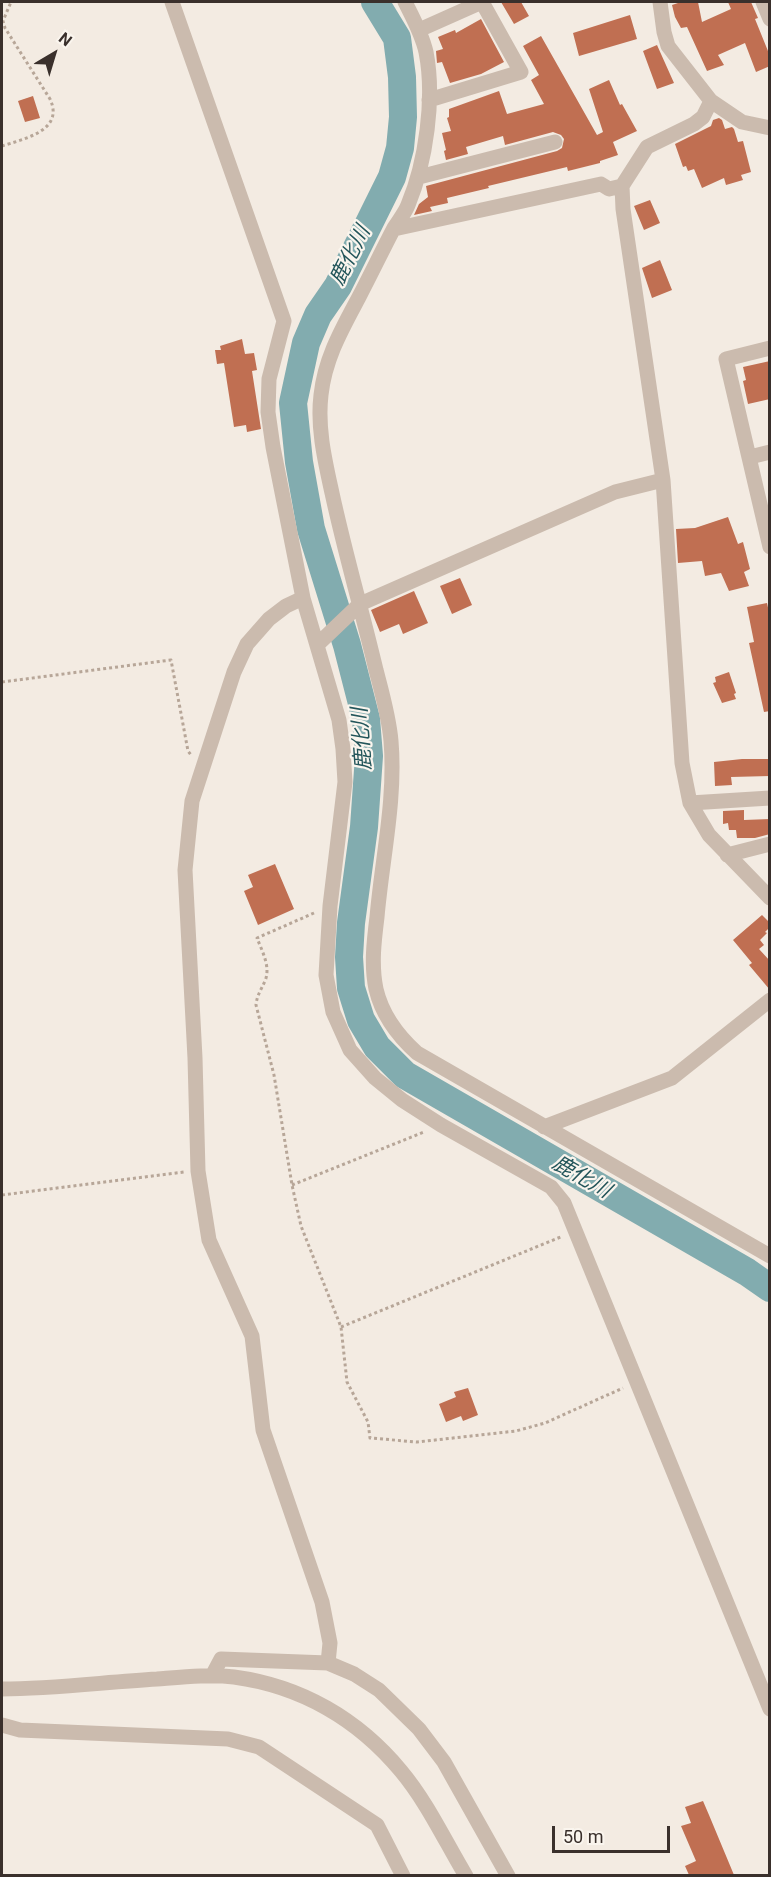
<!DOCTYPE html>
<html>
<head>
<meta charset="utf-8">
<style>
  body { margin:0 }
  #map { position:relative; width:771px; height:1877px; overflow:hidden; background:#f3ebe2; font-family:Roboto,sans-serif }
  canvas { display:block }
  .frame { position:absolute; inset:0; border:3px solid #3a302c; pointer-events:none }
  .north { position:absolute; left:24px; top:24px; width:60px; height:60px; -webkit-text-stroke:4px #faf5ee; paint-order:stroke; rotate:38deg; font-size:16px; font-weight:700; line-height:24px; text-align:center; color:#3a302c }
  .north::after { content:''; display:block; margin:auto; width:21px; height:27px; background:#3a302c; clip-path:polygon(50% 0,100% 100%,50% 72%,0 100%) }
  .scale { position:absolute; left:552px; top:1826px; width:118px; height:27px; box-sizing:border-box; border:3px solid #3a302c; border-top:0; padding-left:8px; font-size:18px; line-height:21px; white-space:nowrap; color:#3a302c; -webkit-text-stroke:4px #faf5ee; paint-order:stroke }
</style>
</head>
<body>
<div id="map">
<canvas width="771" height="1877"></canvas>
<div class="frame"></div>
<div class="north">N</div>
<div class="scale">50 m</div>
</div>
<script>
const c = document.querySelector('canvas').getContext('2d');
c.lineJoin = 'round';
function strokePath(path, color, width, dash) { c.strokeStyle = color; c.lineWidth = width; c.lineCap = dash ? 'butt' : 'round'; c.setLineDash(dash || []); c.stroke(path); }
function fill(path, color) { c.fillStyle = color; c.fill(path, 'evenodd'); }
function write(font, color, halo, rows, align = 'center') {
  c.font = font + ' Roboto,"Noto Sans JP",sans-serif'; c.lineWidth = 4.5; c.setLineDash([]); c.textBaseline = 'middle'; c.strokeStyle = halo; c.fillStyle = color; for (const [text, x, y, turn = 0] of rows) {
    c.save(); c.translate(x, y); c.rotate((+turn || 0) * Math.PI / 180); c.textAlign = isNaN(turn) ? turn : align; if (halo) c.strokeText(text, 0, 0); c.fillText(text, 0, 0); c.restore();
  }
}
strokePath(new Path2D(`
  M375,2L397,38L402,77L403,117L400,148L392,177L338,286L318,315L306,343L293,403L299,462L311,529L347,645L366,719L369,756L364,827L351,923L349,957L351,988L361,1020L377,1047L405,1075L747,1272L770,1288`), '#82acaf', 28);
fill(new Path2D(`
  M501,2H521L529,16L514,24Z
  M678,2H698L702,22L731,9L728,2H751L758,18L755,19L770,56V66L756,72L745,43L718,55L724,65L707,71L687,27L681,28L675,17L672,5L678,3Z
  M630,15L637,39L579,56L573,33Z
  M481,19L504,62L481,74L450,83L442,62L437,63L436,51L443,49L438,37L455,30L456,33Z
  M541,36L597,135L603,132L589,89L609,80L620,105L622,104L637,131L613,142L618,155L600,161V163L568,171L567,167L488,186L489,188L447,198L448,203L430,207L432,211L414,215L419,204L428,197L426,186L557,151L562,148L564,139L561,135L553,132L505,145L503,136L466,147L468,154L446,160L444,151L446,150L442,133L451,131L447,118L449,117V109L499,91L507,114L544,104L531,80L539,75L523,46Z
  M657,45L674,83L657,89L643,51Z
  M33,96L40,118L25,122L18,101Z
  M719,118L722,120L725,129L732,127L734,129L738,142L743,141L751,172L741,175L743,180L726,185L724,178L702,188L694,169L688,171L686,166L683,167L675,144L711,126L713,120Z
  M650,200L660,223L644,230L634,206Z
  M660,260L672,290L652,298L642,268Z
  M242,339L245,354L254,353L257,370L252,371L261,429L247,432L246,425L234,427L224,363L217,364L215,350H221L220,346Z
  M770,361V399L748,404L743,381L746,380L743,367Z
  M728,517L738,544L743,542L750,569L744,572L749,586L729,591L721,573L705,576L702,561L678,563L676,529L695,528Z
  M460,578L472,605L452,614L440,586Z
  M414,591L428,623L403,634L399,624L380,632L371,610Z
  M767,603L770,617V711L764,712L749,643L754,642L747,607Z
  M729,672L736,693L734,694L736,699L722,703L713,683L716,682L715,677Z
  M742,759H770V776L731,777L732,785L715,786L714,762Z
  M744,810V820L770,819V834L755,838H737L736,830H729L728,823L723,824V811Z
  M275,864L294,909L258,925L244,891L253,887L248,875Z
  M762,915L770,923V927L765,932L767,933L760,940L764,945L759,949L770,961V990L749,965L752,963L733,940Z
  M468,1388L478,1415L463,1421L461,1416L446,1422L439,1404L456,1397L454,1392Z
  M703,1801L709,1815L734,1875H689L685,1866L696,1861L681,1826L691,1823L685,1807Z`), '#c06f52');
strokePath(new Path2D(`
  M2,146C23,139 65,131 50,99L5,28L3,21L11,2
  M2,682L171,660L188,751L191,755
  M314,913L257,938C262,951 271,967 265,981C261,990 257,995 256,1005L274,1075L292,1185L301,1226L341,1327L347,1382L368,1422L370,1438L417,1442L516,1431L545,1423L623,1388
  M292,1185L424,1132
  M2,1195L184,1172
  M341,1327L563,1236`), '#b7a698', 3, [3, 3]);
strokePath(new Path2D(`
  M172,2L284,321L269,379L268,412L273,447L303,598L339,720L343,749L345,782L330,906L326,975L333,1012L350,1050L375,1078L402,1100L441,1125L551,1187L564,1203L770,1709
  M405,2C413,18 422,34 426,52C435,98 426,162 408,205C405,213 399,220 394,228C382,251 371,274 359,297C342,329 325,358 321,395C317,428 325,461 332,493C345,553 362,611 376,670C382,693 389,717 391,741C396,799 382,859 377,917C374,941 371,965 376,989C382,1015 397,1035 417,1053L770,1256
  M660,2L664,32L668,46L711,101L742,122L770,128
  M763,2L770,19
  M419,30L482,2L521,72L429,100
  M711,101L703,117L694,124L647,147L622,186L623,209L663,480L682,763L690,803L709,835L770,898
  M419,177L555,142
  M394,229L601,184L609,189L622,186
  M770,348L726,359L770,547
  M750,457L770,452
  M303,598L286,606L269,619L247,644L234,672L192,801L185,870L195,1058L198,1171L209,1240L252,1336L263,1430L322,1602L330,1643L328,1663
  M317,645L360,604L615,492L663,480
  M690,803L770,798
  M727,855L770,844
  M544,1127L672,1078L770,1000
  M212,1676L221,1659L328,1663L354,1674L379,1690L419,1729L444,1762L508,1876
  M2,1689C53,1689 105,1682 157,1679C182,1677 209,1674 234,1677C301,1686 358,1719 401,1771C427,1802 445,1841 466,1876
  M2,1725L20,1730L228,1739L259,1747L377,1825L403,1876`), '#cbbbae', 15);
write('italic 21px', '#23555a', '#faf5ee', [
  ["鹿化川",351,256,-63],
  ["鹿化川",363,739,-94],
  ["鹿化川",581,1178,30]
]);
</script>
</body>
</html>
